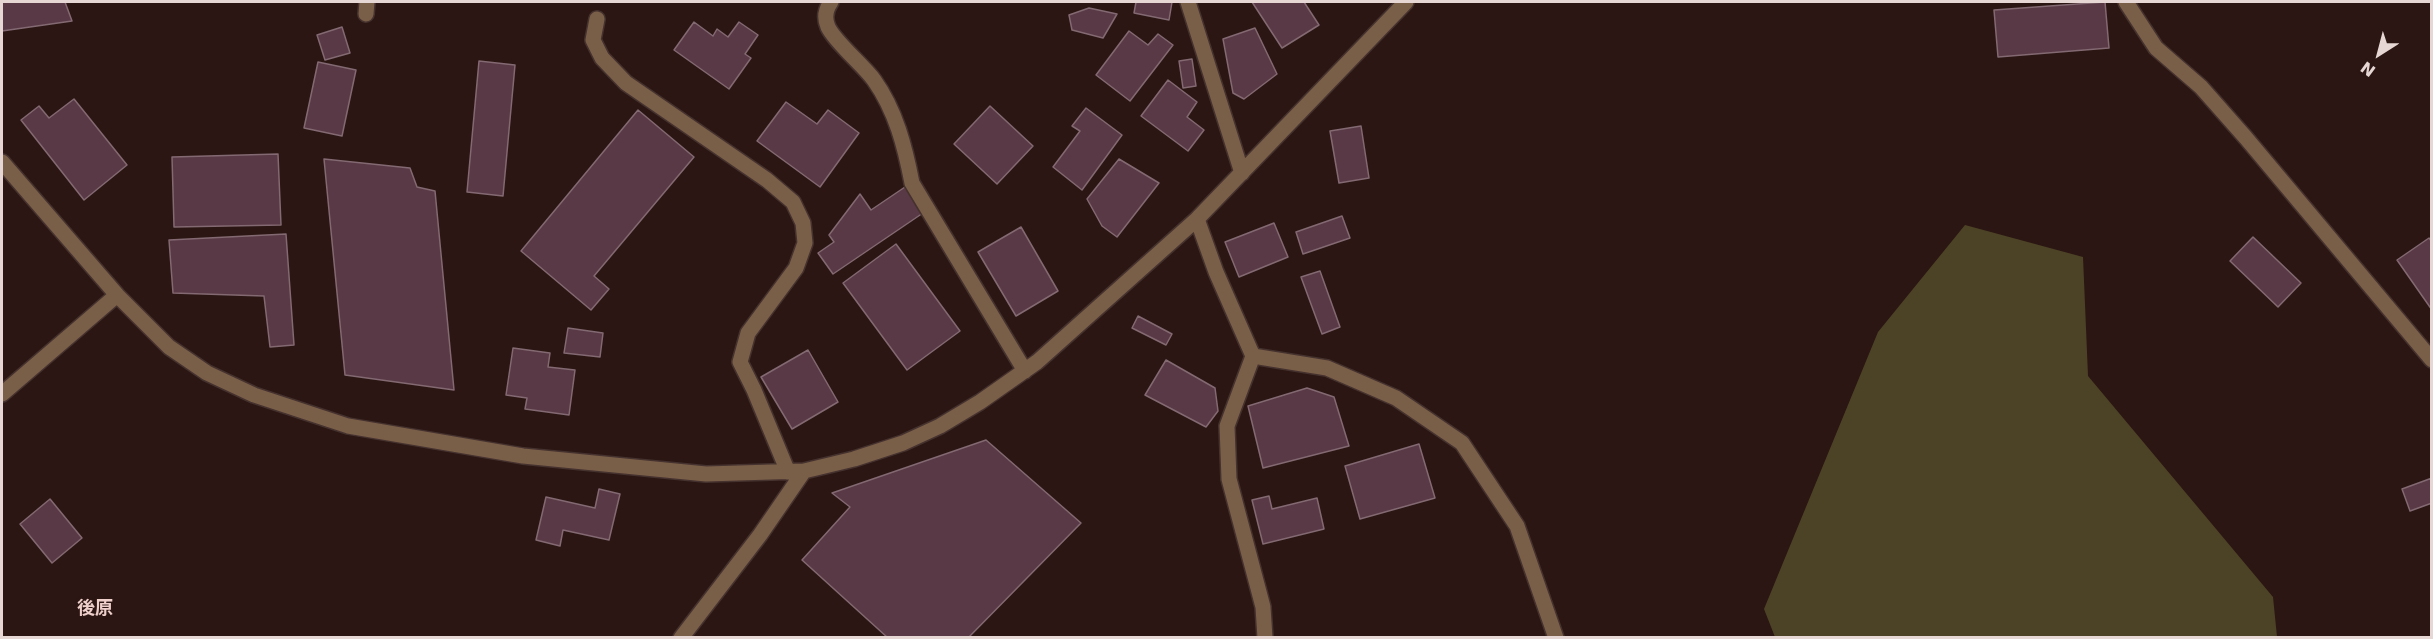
<!DOCTYPE html>
<html>
<head>
<meta charset="utf-8">
<style>
  body { margin:0 }
  #map { position:relative; width:2433px; height:639px; overflow:hidden; background:#2b1613; font-family:"DejaVu Sans",sans-serif }
  canvas { display:block }
  .frame { position:absolute; inset:0; border:3px solid #e6d7d4; pointer-events:none }
  .north { position:absolute; left:2349px; top:24px; width:60px; height:60px; -webkit-text-stroke:4px #2b1613; paint-order:stroke; rotate:216deg; font-size:16px; font-weight:700; line-height:24px; text-align:center; color:#e6d7d4 }
  .north::after { content:''; display:block; margin:auto; width:21px; height:27px; background:#e6d7d4; clip-path:polygon(50% 0,100% 100%,50% 72%,0 100%) }
</style>
</head>
<body>
<div id="map">
<canvas width="2433" height="639"></canvas>
<div class="frame"></div>
<div class="north">N</div>
</div>
<script>
const c = document.querySelector('canvas').getContext('2d');
c.lineJoin = 'round';
function fill(path, color) { c.fillStyle = color; c.fill(path, 'evenodd'); }
function strokePath(path, color, width, dash) { c.strokeStyle = color; c.lineWidth = width; c.lineCap = dash ? 'butt' : 'round'; c.setLineDash(dash || []); c.stroke(path); }
function write(font, color, halo, rows, align = 'center') {
  c.font = font + ' "DejaVu Sans","Noto Sans JP",sans-serif'; c.lineWidth = 5; c.setLineDash([]); c.textBaseline = 'middle'; c.strokeStyle = halo; c.fillStyle = color; for (const [text, x, y, turn = 0] of rows) {
    c.save(); c.translate(x, y); c.rotate((+turn || 0) * Math.PI / 180); c.textAlign = isNaN(turn) ? turn : align; if (halo) c.strokeText(text, 0, 0); c.fillText(text, 0, 0); c.restore();
  }
}
fill(new Path2D(`
  M1965,225L2083,257L2088,376L2273,597L2277,637H1775L1764,609L1878,332Z`), '#4c4326');
const building = new Path2D(`
  M2,2H65L72,21L2,31Z
  M1136,2H1172L1169,20L1134,13Z
  M1252,2H1304L1319,25L1282,48Z
  M2105,2L2109,48L1998,57L1994,10Z
  M1089,8L1117,14L1103,38L1072,30L1069,15Z
  M694,22L713,36L717,29L728,37L739,22L758,35L745,54L751,58L729,89L674,50Z
  M342,27L350,53L325,60L317,35Z
  M1255,28L1277,74L1244,99L1233,93L1223,39Z
  M1129,31L1148,45L1158,34L1173,45L1130,101L1096,75Z
  M1192,59L1196,86L1183,88L1179,61Z
  M479,61L515,65L503,196L467,192Z
  M318,62L356,70L342,136L304,128Z
  M1168,80L1197,102L1187,117L1204,130L1188,151L1141,116Z
  M74,99L127,165L84,200L21,120L39,106L49,118Z
  M786,102L817,124L828,110L859,133L820,187L757,141Z
  M990,106L1033,146L997,184L954,144Z
  M1086,108L1122,135L1082,190L1053,167L1080,131L1072,126Z
  M638,110L694,157L594,276L609,289L591,310L521,251Z
  M1361,126L1369,178L1339,183L1330,131Z
  M278,154L281,225L174,227L172,157Z
  M324,159L410,168L417,187L435,191L454,390L345,375Z
  M1119,159L1159,183L1117,237L1102,226L1087,199Z
  M905,187L923,213L833,274L818,253L834,242L829,235L860,194L871,210Z
  M1342,216L1350,238L1303,254L1296,232Z
  M1274,223L1288,257L1239,277L1225,242Z
  M1021,227L1058,291L1016,316L978,252Z
  M286,234L294,345L270,347L264,296L173,293L169,240Z
  M2253,237L2301,283L2278,307L2230,261Z
  M2429,238L2432,242V310L2397,260Z
  M896,244L960,331L907,370L843,283Z
  M1320,271L1340,327L1322,334L1301,277Z
  M1138,316L1172,334L1166,345L1132,328Z
  M568,328L603,333L600,357L564,353Z
  M513,348L550,353L548,367L575,370L569,415L525,409L527,398L506,395Z
  M808,350L838,402L792,429L761,377Z
  M1166,360L1215,388L1218,411L1206,427L1145,395Z
  M1307,388L1334,397L1349,446L1263,468L1248,406Z
  M986,440L1081,523L968,638H888L802,560L850,507L832,493Z
  M1419,444L1435,498L1360,519L1345,466Z
  M2432,478V503L2410,511L2402,489Z
  M599,489L620,494L609,540L563,530L560,546L536,540L546,497L595,508Z
  M1269,496L1272,509L1317,498L1324,529L1263,544L1252,500Z
  M50,499L82,538L52,563L20,524Z`);
fill(building, '#583945');
strokePath(building, '#836972', 1.5);
const minor = new Path2D(`
  M831,2C826,9 824,18 828,27C835,42 863,65 874,80C896,111 905,147 912,183L1025,371
  M1188,2L1242,173
  M2126,2L2156,48L2201,87L2246,138L2432,360
  M366,14L367,2
  M597,19L593,40L602,58L626,83L767,180L793,202L803,223L805,243L796,268L748,333L740,362L754,390L788,472
  M2,162L117,295L169,347L207,373L254,395L348,426L523,456L706,474L804,471L854,459L903,443L940,426L980,402L1037,362L1197,219L1406,2
  M1197,219L1216,272L1253,356L1227,426L1229,479L1263,607L1265,638
  M1253,356L1327,368L1396,398L1462,443L1517,526L1556,638
  M2,394L117,295
  M681,638L760,535L804,471`);
strokePath(minor, '#45312e', 18);
strokePath(minor, '#795e48', 15);
write('bold 18px', '#eecfca', '#2b1613', [
  ["後原",95,609]
]);
</script>
</body>
</html>
